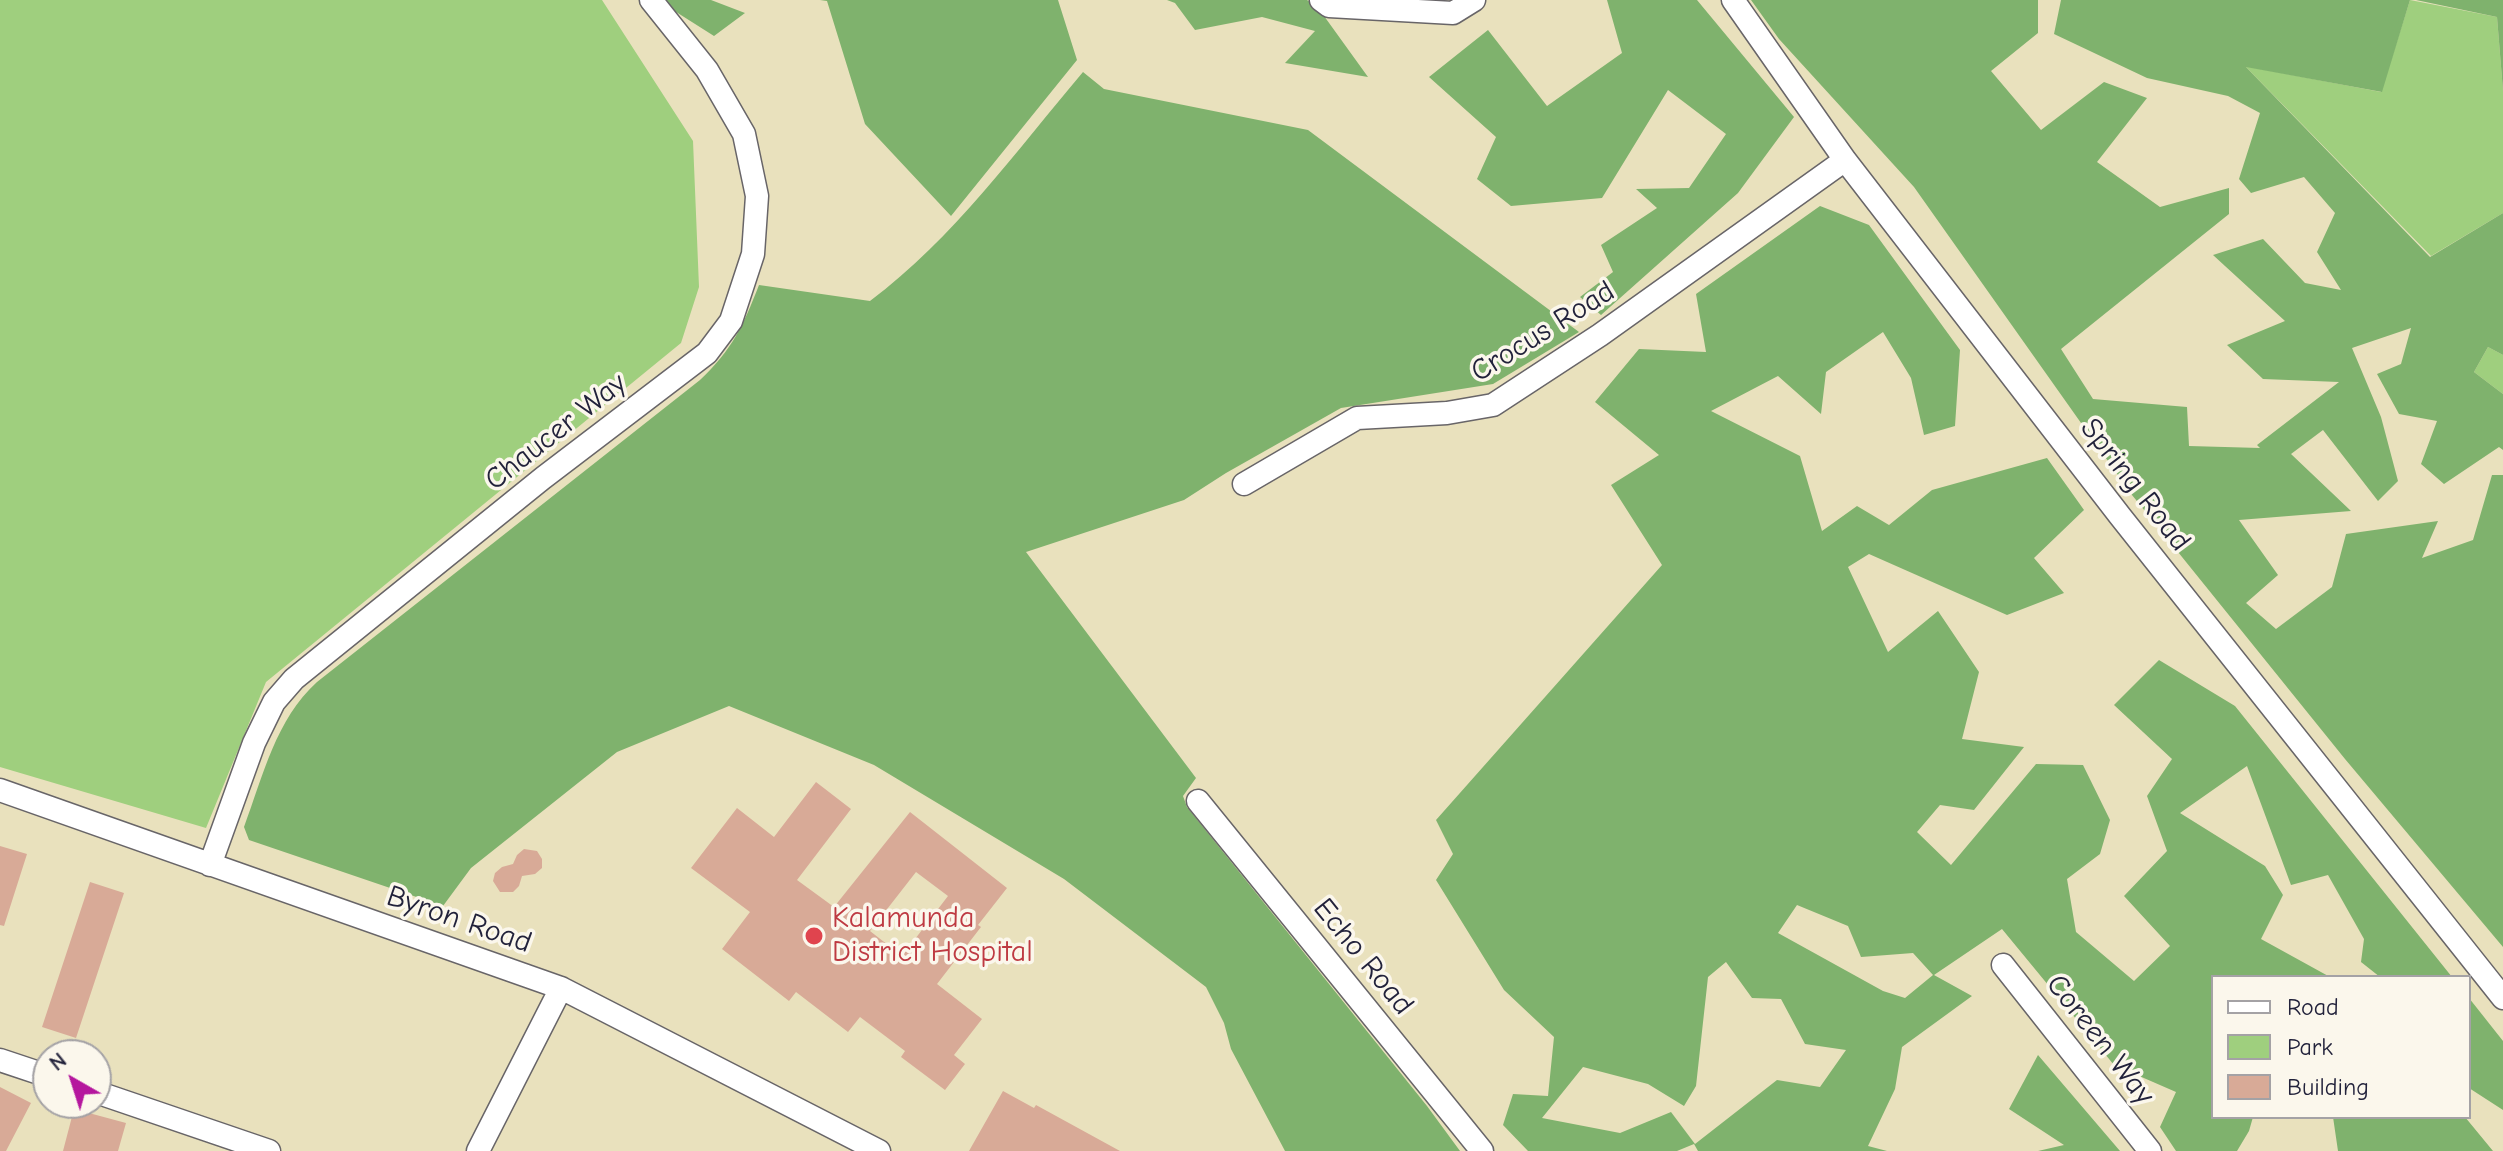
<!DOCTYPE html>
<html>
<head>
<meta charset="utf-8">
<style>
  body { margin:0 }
  #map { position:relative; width:2503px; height:1151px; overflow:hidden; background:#e9e1bd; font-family:"Comic Neue",sans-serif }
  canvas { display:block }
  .legend { position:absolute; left:2211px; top:975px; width:260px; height:144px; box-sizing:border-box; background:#fbf7ec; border:2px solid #a4a2a5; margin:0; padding:10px 14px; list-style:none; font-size:24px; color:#22223b }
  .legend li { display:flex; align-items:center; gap:16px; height:40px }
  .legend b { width:40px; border:2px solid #a4a2a5 }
  .north { position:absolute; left:32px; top:1039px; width:80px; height:80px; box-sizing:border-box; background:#fbf7ec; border:2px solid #a4a2a5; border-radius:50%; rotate:321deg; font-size:22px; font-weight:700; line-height:32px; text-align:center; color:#22223b }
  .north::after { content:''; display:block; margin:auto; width:28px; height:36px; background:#b5179e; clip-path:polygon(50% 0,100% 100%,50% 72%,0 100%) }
</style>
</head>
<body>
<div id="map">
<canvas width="2503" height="1151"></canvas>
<ul class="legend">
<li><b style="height:10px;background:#fff"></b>Road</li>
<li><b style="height:22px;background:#9fcf7e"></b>Park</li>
<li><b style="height:22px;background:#d8aa97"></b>Building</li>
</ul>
<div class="north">N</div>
</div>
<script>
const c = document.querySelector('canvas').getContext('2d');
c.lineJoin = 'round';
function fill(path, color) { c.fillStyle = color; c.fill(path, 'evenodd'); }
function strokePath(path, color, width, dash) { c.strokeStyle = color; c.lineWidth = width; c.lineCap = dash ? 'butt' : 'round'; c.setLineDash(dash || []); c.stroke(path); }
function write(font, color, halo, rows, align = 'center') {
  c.font = font + ' "Comic Neue",sans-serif'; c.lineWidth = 7; c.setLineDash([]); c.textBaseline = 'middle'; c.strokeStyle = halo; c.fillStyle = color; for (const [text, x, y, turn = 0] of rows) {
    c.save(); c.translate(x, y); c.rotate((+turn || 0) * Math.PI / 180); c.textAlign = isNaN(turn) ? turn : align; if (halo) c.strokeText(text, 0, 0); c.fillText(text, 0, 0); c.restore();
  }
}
fill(new Path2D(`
  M0,0H602L693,141L699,287L681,343L266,682L206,828L0,767Z
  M2410,0L2497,17L2503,91V213L2431,256L2245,66L2381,92Z
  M2488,347L2503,355V394L2474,372Z`), '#9fcf7e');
fill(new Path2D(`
  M666,0H711L745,13L714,36L673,10Z
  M820,0H1058L1077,60L951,216L865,124L827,1Z
  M1167,0H1307L1319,9L1368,77L1285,63L1315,31L1262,17L1195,30L1175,3Z
  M1607,0H1697L1794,117L1738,193L1601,315L1580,297L1613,272L1601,245L1657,208L1636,189L1689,188L1726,134L1668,90L1602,198L1511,206L1477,179L1496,137L1429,77L1488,30L1547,106L1622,53Z
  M1751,0H2038V33L1991,71L2041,130L2104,82L2147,98L2097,162L2160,207L2229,188V214L2061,349L2093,399L2187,407L2189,446L2260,448L2257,445L2339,382L2263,379L2227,345L2285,321L2213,255L2263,239L2305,283L2341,290L2317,252L2335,213L2304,177L2251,193L2239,179L2260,113L2228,96L2147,78L2054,34L2061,0H2410L2382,92L2246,67L2430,257L2503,213V355L2488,347L2474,372L2503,394V450L2499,447L2444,484L2421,464L2437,421L2399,414L2377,374L2401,364L2411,328L2352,348L2381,417L2398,481L2378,501L2323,430L2291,454L2351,511L2239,520L2278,575L2246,603L2276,629L2332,587L2346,534L2438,521L2422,558L2473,540L2492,475H2503V947L2345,759L2132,495L1914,187L1779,39Z
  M2416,0H2503V91L2497,17Z
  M1083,72L1104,89L1308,130L1579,332L1493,384L1341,408L1226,473L1184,500L1026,552L1196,778L1183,796L1187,807L1427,1106L1460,1151H1285L1231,1049L1224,1023L1206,987L1064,879L874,765L729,706L617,752L471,868L443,906L249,840L244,827C263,776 276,719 317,682L700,380C732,350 743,326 759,285L870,301C954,238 1016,151 1083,72Z
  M1820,206L1869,225L1960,350L1955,426L1924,435L1911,378L1883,332L1826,372L1821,414L1778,376L1711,411L1800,456L1822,531L1857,506L1889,525L1932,490L2047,458L2084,510L2034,558L2064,593L2007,615L1869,554L1848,567L1888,652L1938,611L1979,672L1962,739L2024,747L1974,810L1940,805L1917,832L1951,865L2036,764L2083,765L2110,820L2100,854L2067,879L2076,932L2134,981L2170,946L2124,896L2167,851L2147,796L2172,759L2114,705L2159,660L2235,706L2452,977H2380L2361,962L2364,939L2328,875L2291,885L2247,766L2180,813L2265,866L2283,895L2261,939L2330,977H2213V1117H2253L2249,1131L2237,1151H2176L2160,1127L2176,1092L2114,1065L2002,929L1934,975L1972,996L1902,1047L1895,1089L1868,1146L1887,1151H1698L1694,1144L1677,1151H1528L1503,1125L1513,1094L1548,1096L1554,1037L1504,990L1436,880L1453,854L1436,820L1662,565L1611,485L1659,455L1595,402L1639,349L1706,352L1696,294ZM1797,905L1848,926L1861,957L1913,953L1933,975L1905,998L1883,991L1778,933ZM1726,962L1752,998L1781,999L1805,1044L1846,1050L1820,1087L1777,1080L1695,1144L1671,1112L1620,1133L1542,1118L1583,1067L1648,1084L1684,1106L1696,1086L1708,977Z
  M2469,998L2503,1041V1110L2469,1088Z
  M2038,1055L2120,1151H2038L2064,1145L2009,1109Z
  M2333,1117H2465L2493,1151H2338Z`), '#7fb26d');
fill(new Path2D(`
  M816,782L851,809L797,880L834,907L910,812L1007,888L978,925L981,927L937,984L982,1019L954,1055L965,1064L945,1090L901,1057L905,1051L860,1017L848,1032L796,992L789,1001L722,949L750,912L691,868L737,808L774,837ZM916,872L948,896L902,956L870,931Z
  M0,846L27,854L4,926L0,925Z
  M524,849L537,851L542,859V868L535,874L522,876L519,886L513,892H500L493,881L495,873L502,867L513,864L517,855Z
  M90,882L124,893L76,1038L42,1027Z
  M0,1087L31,1103L6,1151H0Z
  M1003,1091L1034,1108L1036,1105L1120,1151H969Z
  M74,1109L126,1123L118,1151H63Z`), '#d8aa97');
const minor = new Path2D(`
  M1321,0L1329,6L1453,13L1474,0
  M1733,0L1845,160L2120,516L2503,998
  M1244,484L1357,418L1447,413L1493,405L1600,335L1845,160
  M0,790L561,988L879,1151
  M1198,801L1482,1151
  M210,865L254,743L274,702L294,679L543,478L707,353L731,321L753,254L757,196L744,134L707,70L651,0
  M2003,965L2150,1151
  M0,1060L48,1076
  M96,1092L269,1151
  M478,1151L561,988`);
strokePath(minor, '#686568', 25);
strokePath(minor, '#fff', 22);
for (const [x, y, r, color] of [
  [814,936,10,"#e0444e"]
]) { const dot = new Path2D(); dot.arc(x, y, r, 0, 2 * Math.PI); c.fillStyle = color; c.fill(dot); strokePath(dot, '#fbf7ec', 3); }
write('30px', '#22223b', '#fbf7ec', [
  ["Crocus Road",1543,332,-32],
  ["Chaucer Way",556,432,-38],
  ["Spring Road",2135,485,52],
  ["Byron Road",459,920,19],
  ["Echo Road",1363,957,51],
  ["Coreen Way",2100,1040,52]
]);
write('30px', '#be3a42', '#fbf7ec', [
  ["Kalamunda",832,919],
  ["District Hospital",832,953]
], 'left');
</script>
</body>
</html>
